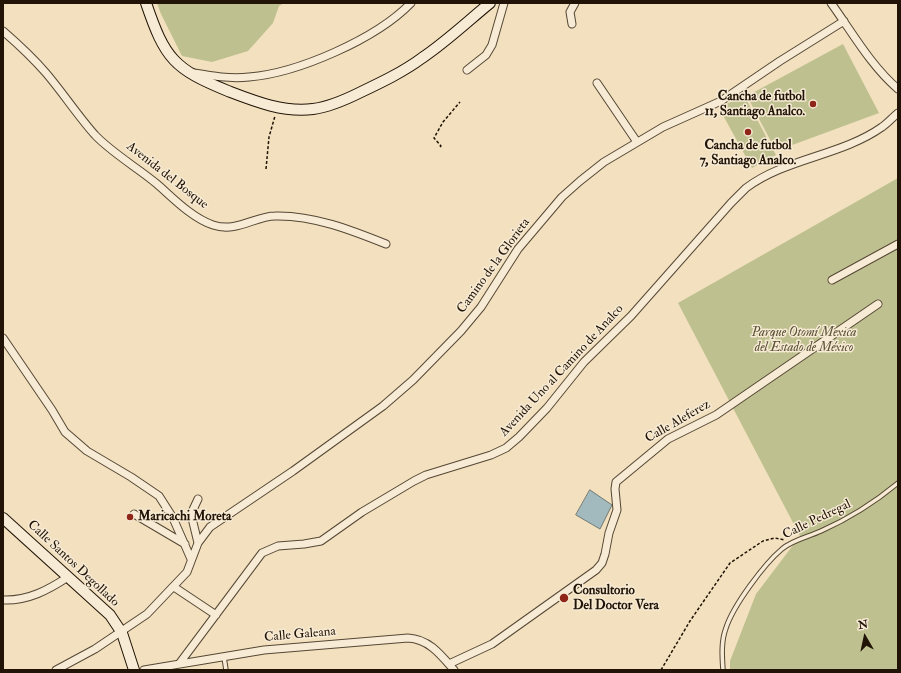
<!DOCTYPE html>
<html>
<head>
<meta charset="utf-8">
<style>
  body { margin:0 }
  #map { position:relative; width:901px; height:673px; overflow:hidden; background:#f2e0be; font-family:"IM FELL Double Pica",serif }
  canvas { display:block }
  .frame { position:absolute; inset:0; border:4px solid #211406; pointer-events:none }
  .north { position:absolute; left:845px; top:617px; width:40px; height:40px; -webkit-text-stroke:3px #f7ebd5; paint-order:stroke; rotate:351deg; font-size:11px; font-weight:700; line-height:16px; text-align:center; color:#211406 }
  .north::after { content:''; display:block; margin:auto; width:14px; height:18px; background:#211406; clip-path:polygon(50% 0,100% 100%,50% 72%,0 100%) }
</style>
</head>
<body>
<div id="map">
<canvas width="901" height="673"></canvas>
<div class="frame"></div>
<div class="north">N</div>
</div>
<script>
const c = document.querySelector('canvas').getContext('2d');
c.lineJoin = 'round';
function fill(path, color) { c.fillStyle = color; c.fill(path, 'evenodd'); }
function strokePath(path, color, width, dash) { c.strokeStyle = color; c.lineWidth = width; c.lineCap = dash ? 'butt' : 'round'; c.setLineDash(dash || []); c.stroke(path); }
function write(font, color, halo, rows, align = 'center') {
  c.font = font + ' "IM FELL Double Pica",serif'; c.lineWidth = 3; c.setLineDash([]); c.textBaseline = 'middle'; c.strokeStyle = halo; c.fillStyle = color; for (const [text, x, y, turn = 0] of rows) {
    c.save(); c.translate(x, y); c.rotate((+turn || 0) * Math.PI / 180); c.textAlign = isNaN(turn) ? turn : align; if (halo) c.strokeText(text, 0, 0); c.fillText(text, 0, 0); c.restore();
  }
}
fill(new Path2D(`
  M157,3H284L279,6L273,23L248,51L212,62L182,56L161,14Z
  M843,44L879,113L776,151L747,96Z
  M744,95L776,155L752,168L719,108Z
  M898,178V670H730V661L756,594L800,536L678,303Z`), '#bec18f');
const water = new Path2D(`
  M590,490L612,505L600,529L576,515Z`);
fill(water, '#a2babe');
strokePath(water, '#6e7874', 1);
const lane = new Path2D(`
  M224,657L226,670
  M723,670C722,656 721,641 726,628C733,606 764,564 782,549C792,540 808,537 821,531C848,519 875,502 898,483`);
const street = new Path2D(`
  M831,3C852,32 871,66 898,89
  M572,24L570,12L575,3
  M3,31C18,44 33,58 46,73C63,93 78,116 95,135C112,153 138,168 157,184C173,198 192,218 213,225C237,233 255,216 275,216C313,215 351,230 386,244
  M467,70L486,55L492,45L504,3
  M194,73C212,76 230,79 249,77C298,73 376,39 411,3
  M597,83L637,142
  M832,280L898,244
  M3,338L52,410L65,432L87,451L131,477L159,496L173,518L191,559
  M134,514L185,544
  M198,543L191,514L198,499
  M174,587L216,615
  M3,600C28,601 48,590 68,577
  M179,664L262,553L278,546L304,544L321,541L362,512L414,481L426,475L491,455L506,448L519,437L547,408L584,362L631,316L731,203C736,198 741,193 746,188C786,158 841,156 882,127C888,123 893,117 898,113
  M449,664L492,644L596,570L602,563L605,554L609,533L617,510L615,489L616,482L668,439L716,415L878,304
  M56,670L95,649L147,614L187,572L198,543L210,527L293,471L383,406L413,380L461,331L481,307L518,249L562,197L580,181L604,162L663,127L721,101L780,61L844,21
  M144,670L264,650L408,638C429,639 441,655 454,670`);
const secondary = new Path2D(`
  M146,3C165,59 174,69 228,91C254,101 284,113 313,109C329,107 347,99 361,92C382,82 403,72 422,58C446,42 468,21 490,3
  M3,518L110,615L122,633L134,670`);
strokePath(lane, '#554734', 5.5);
strokePath(street, '#554734', 9);
strokePath(secondary, '#211406', 12);
strokePath(new Path2D(`
  M440,147L441,146L434,138L443,122L460,102
  M266,169L269,137L275,116
  M661,670L690,621L730,563L763,541L775,538L785,540`), '#211406', 1.5, [3, 2]);
strokePath(lane, '#f7ebd5', 3.5);
strokePath(street, '#f7ebd5', 7);
strokePath(secondary, '#f7ebd5', 10);
for (const [x, y, r, color] of [
  [813,104,4,"#8f2418"],
  [748,132,4,"#8f2418"],
  [130,517,4,"#8f2418"],
  [564,598,5,"#8f2418"]
]) { const dot = new Path2D(); dot.arc(x, y, r, 0, 2 * Math.PI); c.fillStyle = color; c.fill(dot); strokePath(dot, '#f7ebd5', 1.5); }
write('bold 13px', '#211406', '#f7ebd5', [
  ["Cancha de futbol",805,97,"right"],
  ["11, Santiago Analco.",805,112,"right"],
  ["Cancha de futbol",748,146,"center"],
  ["7, Santiago Analco.",748,161,"center"],
  ["Maricachi Moreta",138,517],
  ["Consultorio",573,591],
  ["Del Doctor Vera",573,606]
], 'left');
write('13px', '#211406', '#f7ebd5', [
  ["Avenida del Bosque",167,176,38],
  ["Camino de la Glorieta",494,266,-54],
  ["Avenida Uno al Camino de Analco",562,371,-47],
  ["Calle Aleferez",678,422,-30],
  ["Calle Pedregal",817,520,-26],
  ["Calle Santos Degollado",73,564,43],
  ["Calle Galeana",300,635,-5]
]);
write('italic 13px', '#585136', '#f7ebd5', [
  ["Parque Otomí Mexica",804,333],
  ["del Estado de México",804,348]
]);
</script>
</body>
</html>
